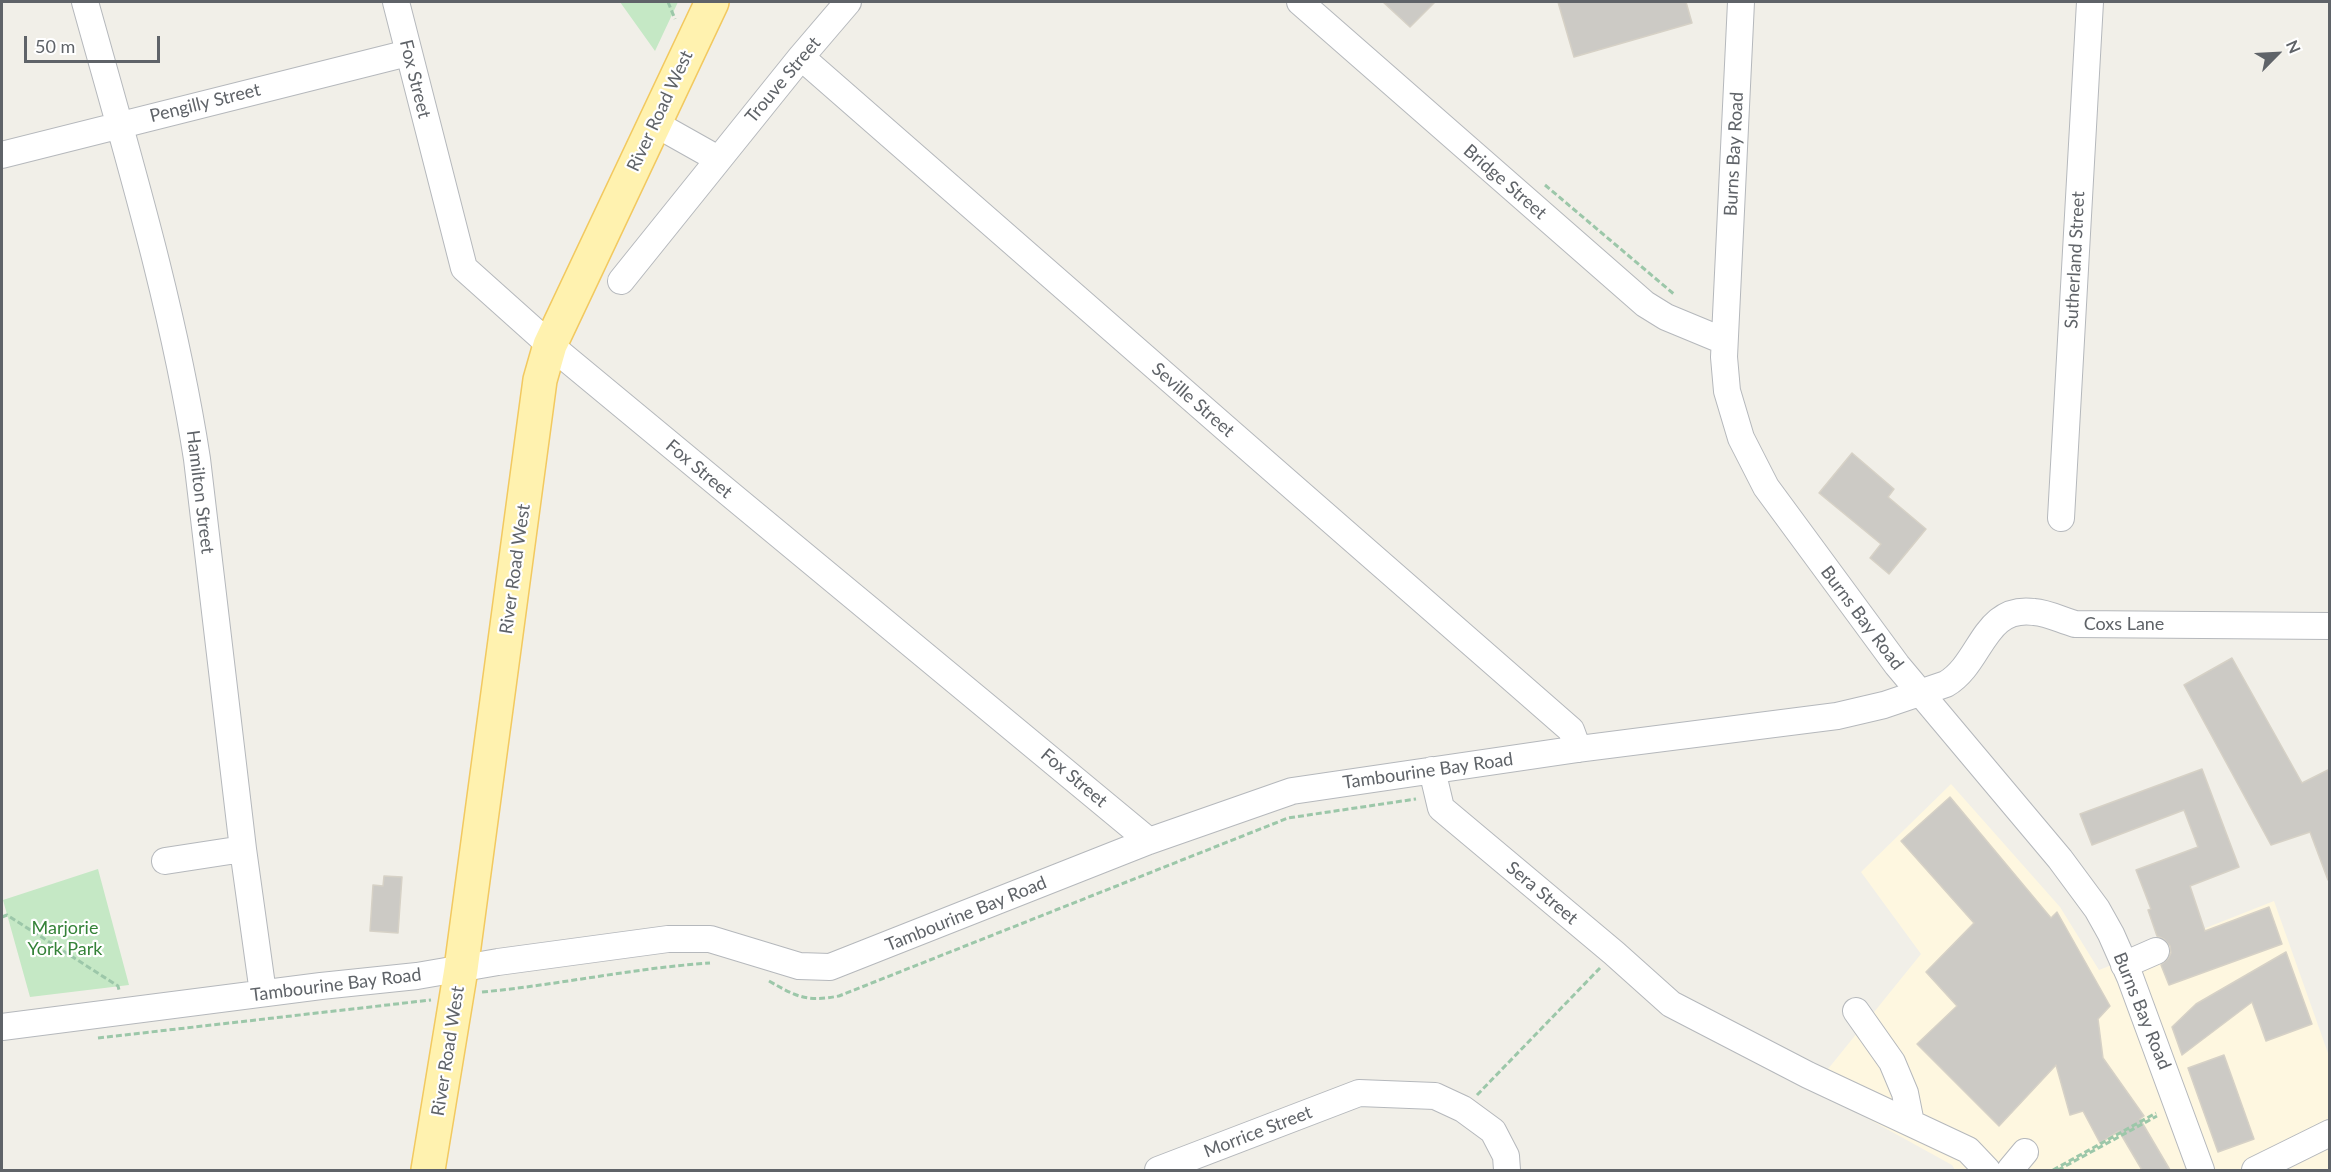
<!DOCTYPE html>
<html>
<head>
<meta charset="utf-8">
<style>
  body { margin:0 }
  #map { position:relative; width:2331px; height:1172px; overflow:hidden; background:#f1efe8; font-family:Lato,sans-serif }
  canvas { display:block }
  .frame { position:absolute; inset:0; border:3px solid #5f6368; pointer-events:none }
  .north { position:absolute; left:2247px; top:24px; width:60px; height:60px; -webkit-text-stroke:4px #fff; paint-order:stroke; rotate:66deg; font-size:16px; font-weight:700; line-height:24px; text-align:center; color:#5f6368 }
  .north::after { content:''; display:block; margin:auto; width:21px; height:27px; background:#5f6368; clip-path:polygon(50% 0,100% 100%,50% 72%,0 100%) }
  .scale { position:absolute; left:24px; top:36px; width:136px; height:27px; box-sizing:border-box; border:3px solid #5f6368; border-top:0; padding-left:8px; font-size:18px; line-height:21px; white-space:nowrap; color:#5f6368; -webkit-text-stroke:4px #fff; paint-order:stroke }
</style>
</head>
<body>
<div id="map">
<canvas width="2331" height="1172"></canvas>
<div class="frame"></div>
<div class="north">N</div>
<div class="scale">50 m</div>
</div>
<script>
const c = document.querySelector('canvas').getContext('2d');
c.lineJoin = 'round';
function fill(path, color) { c.fillStyle = color; c.fill(path, 'evenodd'); }
function strokePath(path, color, width, dash) { c.strokeStyle = color; c.lineWidth = width; c.lineCap = dash ? 'butt' : 'round'; c.setLineDash(dash || []); c.stroke(path); }
function write(font, color, halo, rows, align = 'center') {
  c.font = font + ' Lato,sans-serif'; c.lineWidth = 4.5; c.setLineDash([]); c.textBaseline = 'middle'; c.strokeStyle = halo; c.fillStyle = color; for (const [text, x, y, turn = 0] of rows) {
    c.save(); c.translate(x, y); c.rotate((+turn || 0) * Math.PI / 180); c.textAlign = isNaN(turn) ? turn : align; if (halo) c.strokeText(text, 0, 0); c.fillText(text, 0, 0); c.restore();
  }
}
fill(new Path2D(`
  M1951,784L2060,907L2099,970L2274,901L2329,1056V1170H1955L1952,1165L1816,1090L1828,1069L1921,954L1861,872Z`), '#fef7e0');
fill(new Path2D(`
  M620,2H678L655,51Z
  M98,869L129,985L30,997L3,900Z`), '#c5e8c5');
const building = new Path2D(`
  M1383,2H1435L1410,27Z
  M1558,2H1686L1692,23L1574,57Z
  M1852,453L1894,489L1888,497L1926,529L1889,574L1870,558L1881,544L1819,493Z
  M2232,658L2302,783L2330,769V880H2328L2310,832L2271,845L2184,685Z
  M2202,769L2239,867L2190,886L2205,931L2269,907L2282,944L2169,985L2161,965L2168,959L2171,953L2170,946L2164,939L2157,936L2148,910L2151,909L2136,870L2198,847L2184,810L2092,845L2080,814Z
  M1950,797L2051,918L2057,912L2110,1006L2098,1019L2103,1058L2144,1116L2140,1119L2170,1170H2142L2119,1131L2100,1143L2083,1111L2070,1115L2056,1065L1999,1126L1917,1044L1957,1006L1926,972L1974,923L1901,841Z
  M384,876L402,877L398,933L370,931L373,885L383,886Z
  M2286,952L2312,1024L2266,1041L2252,1002L2182,1055L2172,1027L2196,1004Z
  M2224,1055L2254,1139L2218,1152L2188,1068Z`);
fill(building, '#cccac5');
strokePath(building, '#d6d1c6', 1.5);
const minor = new Path2D(`
  M85,2C127,153 173,304 197,459L243,849L263,993
  M396,2L464,268L550,345L1149,841
  M1300,2L1645,304L1666,317L1724,341
  M1741,2L1724,357L1727,391L1741,438L1766,487L1897,665L2060,859L2097,909L2111,934L2130,977L2201,1170
  M801,57L1571,730L1578,749
  M654,123L718,159
  M2,155L408,53
  M621,281L801,57L848,2
  M2061,518L2090,2
  M1432,770L1441,808L1614,953L1671,1004L1808,1075L1968,1150L1987,1170
  M165,861L243,849
  M2124,965L2156,951
  M1856,1011L1892,1062L1905,1093L1911,1123
  M2,1027L321,986L417,976L498,962L668,939H710L799,966L830,967L1149,841L1292,791L1578,749L1837,716L1884,705L1946,684C1982,663 1983,605 2034,612C2048,613 2061,620 2075,624L2330,626
  M1158,1170L1359,1093L1435,1096L1463,1109L1493,1131L1506,1156L1507,1170
  M2010,1170L2025,1152
  M2255,1170L2330,1133`);
const major = new Path2D(`
  M428,1170L461,969L540,380L550,345L712,2`);
strokePath(minor, '#b5b8bc', 28);
strokePath(major, '#f2c960', 36);
strokePath(new Path2D(`
  M668,2L675,19
  M1545,185L1675,295
  M2,917L7,915L118,986L119,990
  M769,981C797,997 806,1002 839,996L1288,818L1416,799
  M482,992C558,985 634,968 710,963
  M98,1038L431,1000
  M1477,1095L1600,968
  M2053,1170L2156,1113
  M2058,1170L2157,1116`), '#9cc7a9', 3, [6, 3]);
strokePath(minor, '#fff', 26);
strokePath(major, '#fff2af', 33);
write('18px', '#5f6368', '#fff', [
  ["Fox Street",415,79,76],
  ["Trouve Street",783,80,-50],
  ["Pengilly Street",205,103,-14],
  ["River Road West",660,111,-65],
  ["Burns Bay Road",1734,154,-87],
  ["Bridge Street",1505,182,41],
  ["Sutherland Street",2075,260,-87],
  ["Seville Street",1193,400,41],
  ["Fox Street",699,469,40],
  ["Hamilton Street",200,492,83],
  ["River Road West",515,569,-82],
  ["Burns Bay Road",1862,618,53],
  ["Coxs Lane",2124,624],
  ["Tambourine Bay Road",1428,771,-8],
  ["Fox Street",1074,778,40],
  ["Sera Street",1542,893,40],
  ["Tambourine Bay Road",966,914,-22],
  ["Tambourine Bay Road",336,985,-7],
  ["Burns Bay Road",2142,1011,68],
  ["River Road West",448,1051,-81],
  ["Morrice Street",1258,1132,-21]
]);
write('18px', '#348238', '#fff', [
  ["Marjorie",65,928],
  ["York Park",65,949]
]);
</script>
</body>
</html>
